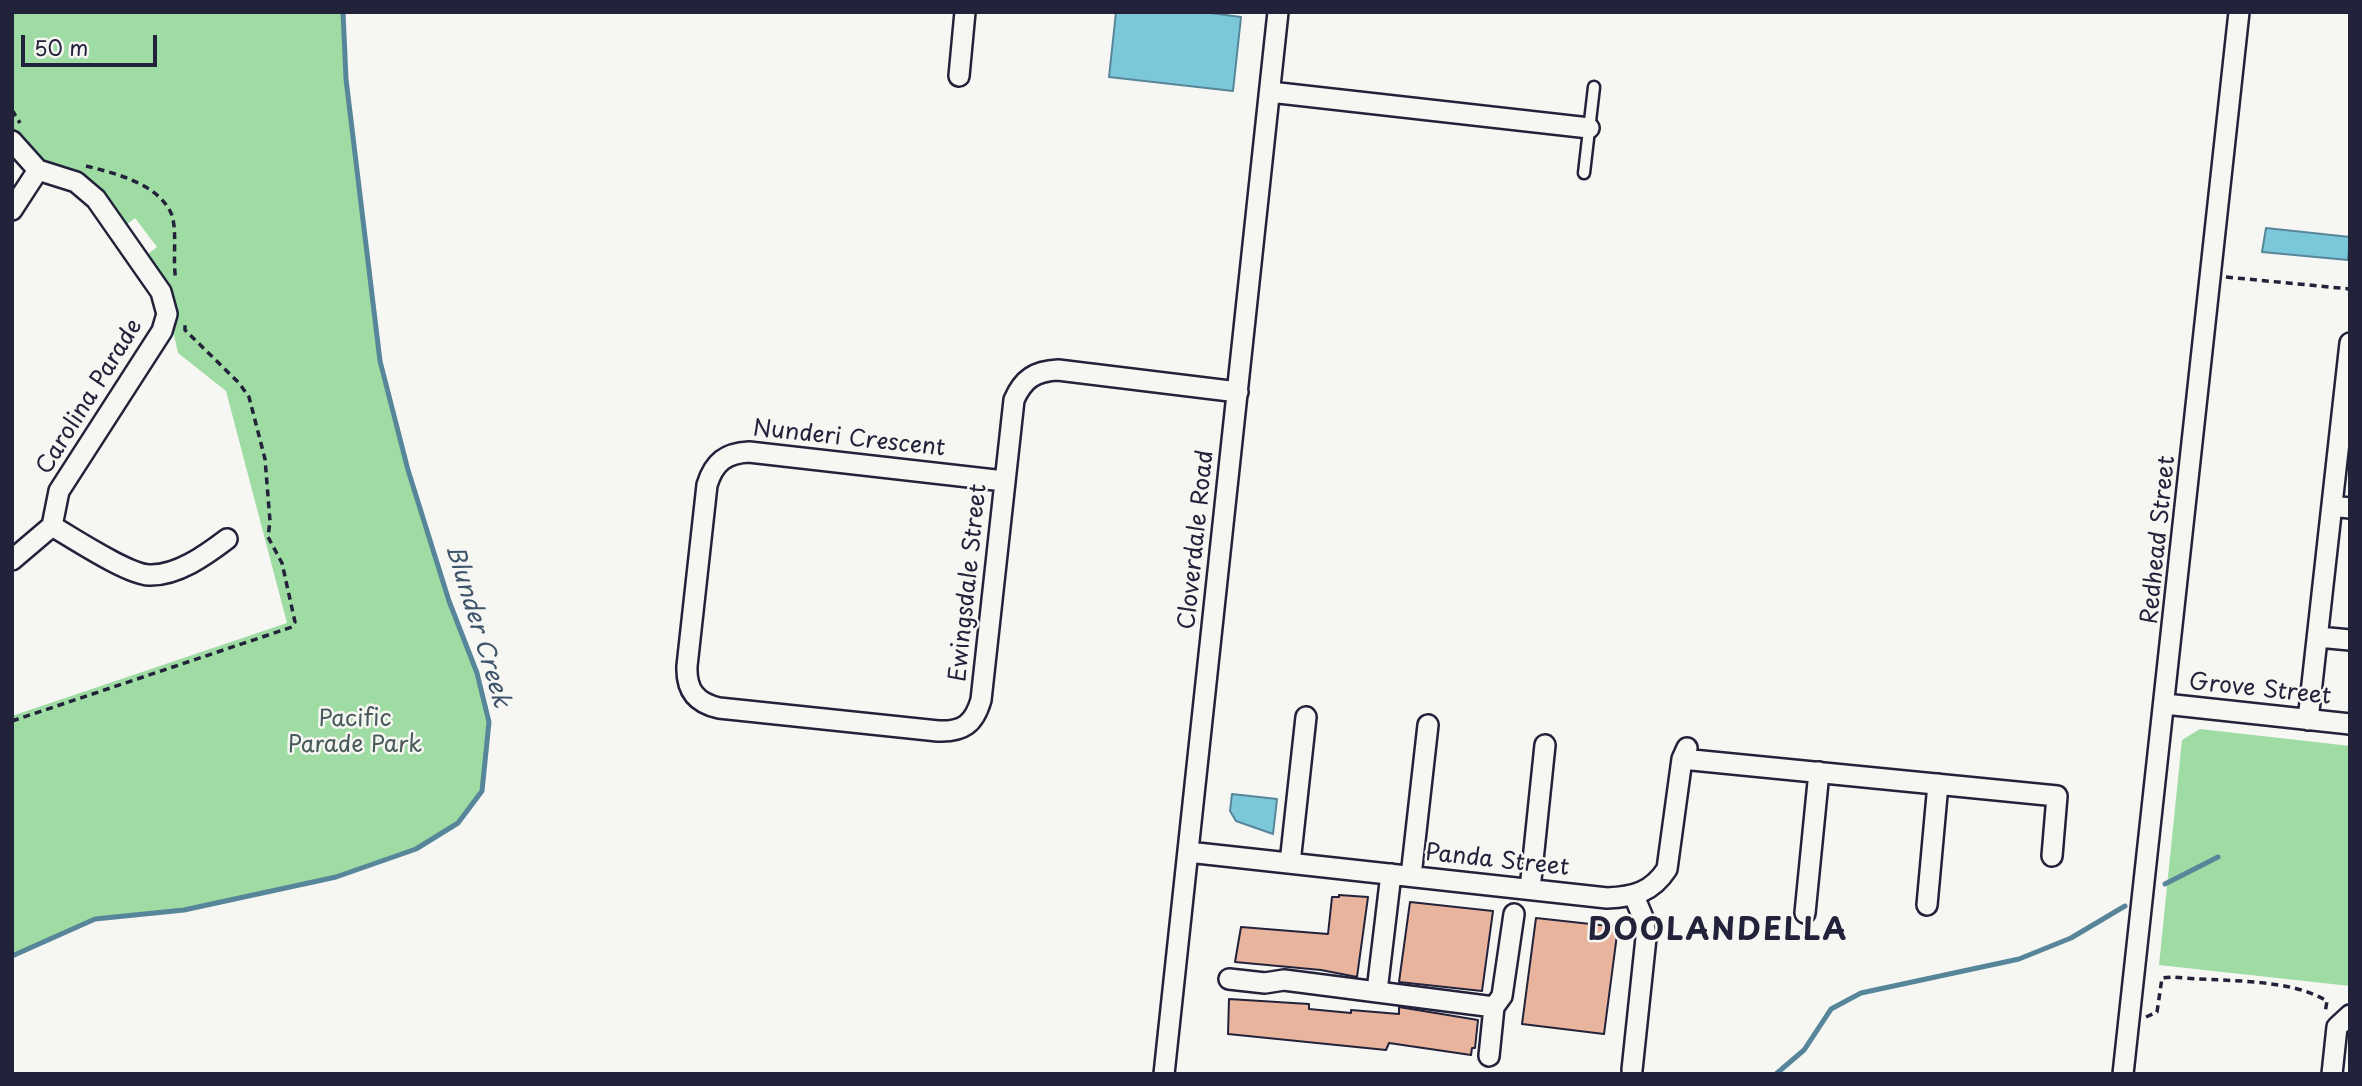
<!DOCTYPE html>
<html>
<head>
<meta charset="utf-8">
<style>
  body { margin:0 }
  #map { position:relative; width:2362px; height:1086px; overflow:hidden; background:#f6f6f2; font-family:"Playpen Sans",sans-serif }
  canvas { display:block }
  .frame { position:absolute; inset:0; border:14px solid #22223b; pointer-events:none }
  .scale { position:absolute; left:21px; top:35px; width:136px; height:32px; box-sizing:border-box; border:4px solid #22223b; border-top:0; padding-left:9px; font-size:21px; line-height:24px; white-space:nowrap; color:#22223b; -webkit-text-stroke:5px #f6f6f2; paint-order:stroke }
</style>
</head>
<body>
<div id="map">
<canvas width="2362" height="1086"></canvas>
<div class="frame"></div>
<div class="scale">50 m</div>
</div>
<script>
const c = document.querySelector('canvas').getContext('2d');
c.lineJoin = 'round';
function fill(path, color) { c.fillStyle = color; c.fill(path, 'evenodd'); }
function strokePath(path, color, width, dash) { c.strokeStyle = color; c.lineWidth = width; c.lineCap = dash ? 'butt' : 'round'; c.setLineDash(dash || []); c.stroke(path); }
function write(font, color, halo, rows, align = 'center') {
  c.font = font + ' "Playpen Sans",sans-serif'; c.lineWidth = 5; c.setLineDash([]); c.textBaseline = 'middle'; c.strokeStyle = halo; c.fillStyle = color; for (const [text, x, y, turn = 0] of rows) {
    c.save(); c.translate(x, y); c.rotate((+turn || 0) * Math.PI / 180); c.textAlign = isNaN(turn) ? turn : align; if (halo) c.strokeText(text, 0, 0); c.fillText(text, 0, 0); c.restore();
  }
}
fill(new Path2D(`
  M12,12H343L346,79L380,361L408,470L449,601L477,673L489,722L482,791L458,823L416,849L336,877L184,910L95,919L12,956V716L287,623L226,391L178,353L174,335L175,311L144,257L157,247L135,218L122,228L45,166L12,133Z
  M2200,729L2350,746V986L2159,965L2182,740Z`), '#9fdca3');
const water = new Path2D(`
  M1116,12H1203L1241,17L1233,91L1109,77Z
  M2266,228L2350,237L2348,260L2262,252Z
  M1232,794L1277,799L1273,834L1236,821L1230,811Z`);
fill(water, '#7bc8da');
strokePath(water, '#57869a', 2);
strokePath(new Path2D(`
  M2165,884L2218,857
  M12,956L95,919L184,910L336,877L416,849L458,823L482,791L489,722L477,673L449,601L408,470L380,361L346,79L343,12
  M1776,1074L1804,1050L1831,1009L1861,993L2019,959L2071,938L2125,906`), '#57869a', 5);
const building = new Path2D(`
  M1339,895L1368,897L1357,977L1321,970L1235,962L1241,927L1328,934L1332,897H1339Z
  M1410,902L1493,911L1482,991L1399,982Z
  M1536,918L1618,927L1604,1034L1522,1024Z
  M1229,999L1309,1004V1009L1351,1013V1010L1399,1014V1007L1478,1020L1475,1048H1472L1471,1055L1389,1043L1386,1050L1228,1034Z`);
fill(building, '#e9b49d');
strokePath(building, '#22223b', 2);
const lane = new Path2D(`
  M1584,173L1594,87`);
const street = new Path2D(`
  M959,76L965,12
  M1270,92L1589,128
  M12,141L38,170L76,182L96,199L161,292L167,314L162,331L59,491L52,526L12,560
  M12,210L38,170
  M1004,481L749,452C726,453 714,462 707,485L687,666C686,690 696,703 719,708L938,731C963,732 974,724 981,700L1014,400C1023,379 1035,371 1058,370L1238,392
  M2332,506L2350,508
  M52,526C73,538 127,574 149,575C177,576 206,555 227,539
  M2318,637L2350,640
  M2165,704L2350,724
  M2308,720L2350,343
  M1682,759L2057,796L2052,856
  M1188,852L1607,898C1634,897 1652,892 1667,869L1682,759L1687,748
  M1290,863L1306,717
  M1411,876L1428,725
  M1530,889L1545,745
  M1927,905L1938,784
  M1805,913L1819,772
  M1229,979L1265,983L1284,980L1494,1007
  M1377,991L1391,874
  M1489,1056L1494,1007L1502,996L1514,914
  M1632,1070L1646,938L1644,920L1634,896
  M1164,1074L1278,12
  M2123,1074L2239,12
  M2332,1074L2337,1027L2350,1015`);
strokePath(lane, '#22223b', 15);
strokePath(street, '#22223b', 24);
strokePath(new Path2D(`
  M12,110L20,123
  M86,166C114,173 157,183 171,213C178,229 172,261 176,280
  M2226,277L2350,289
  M12,721L292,627L295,622L282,563L268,537L270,521L265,459L249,397L239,383L185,330V325
  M2146,1017L2157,1012L2162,978L2173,977C2219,982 2288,977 2327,1001L2325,1013`), '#22223b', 3.5, [7, 5]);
strokePath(lane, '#f6f6f2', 10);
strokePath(street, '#f6f6f2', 19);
write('23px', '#22223b', '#f6f6f2', [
  ["Carolina Parade",90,397,-58],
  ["Nunderi Crescent",849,439,6],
  ["Cloverdale Road",1197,540,-84],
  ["Redhead Street",2159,540,-84],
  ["Ewingsdale Street",969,583,-84],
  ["Grove Street",2260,690,6],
  ["Panda Street",1497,861,6]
]);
write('23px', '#485a5a', '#f6f6f2', [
  ["Pacific",355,720],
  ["Parade Park",355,746]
]);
write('italic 24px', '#3d546b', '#f6f6f2', [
  ["Blunder Creek",477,626,73]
]);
c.letterSpacing = '2px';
write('bold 30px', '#22223b', '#f6f6f2', [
  ["DOOLANDELLA",1718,932]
]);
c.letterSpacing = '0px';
</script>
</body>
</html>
